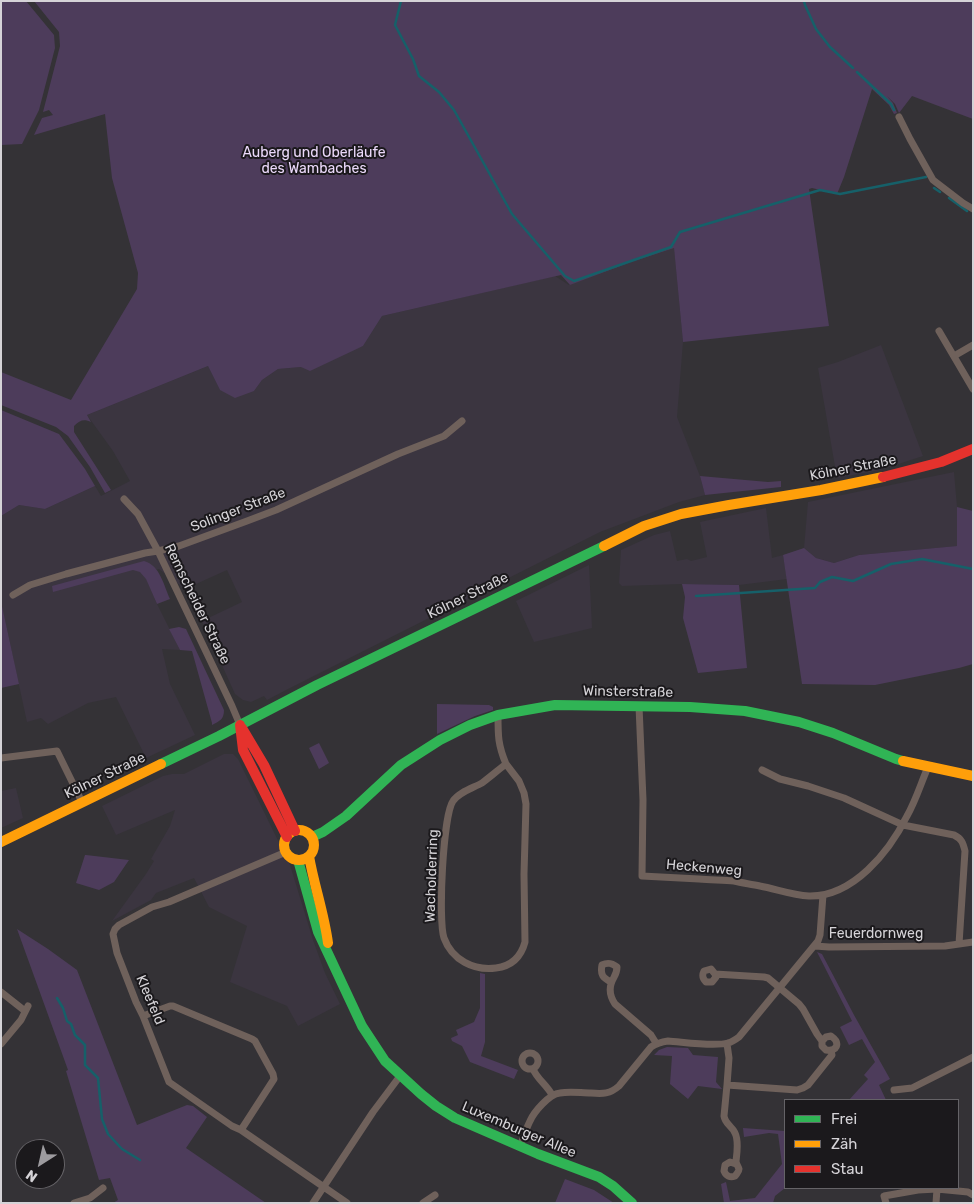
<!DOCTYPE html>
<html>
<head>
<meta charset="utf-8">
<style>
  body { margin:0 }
  #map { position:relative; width:974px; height:1204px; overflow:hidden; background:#343236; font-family:Rubik,sans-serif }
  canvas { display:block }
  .frame { position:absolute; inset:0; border:2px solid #d5d3d7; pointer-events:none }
  .legend { position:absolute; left:784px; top:1099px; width:175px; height:90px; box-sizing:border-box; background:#1b191c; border:1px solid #656367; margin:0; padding:6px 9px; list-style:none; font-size:15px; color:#d5d3d7 }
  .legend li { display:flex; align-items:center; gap:10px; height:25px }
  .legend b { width:25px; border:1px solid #656367 }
  .north { position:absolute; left:15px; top:1139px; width:50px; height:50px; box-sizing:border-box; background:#1b191c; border:1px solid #656367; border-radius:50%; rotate:215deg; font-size:14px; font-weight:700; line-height:20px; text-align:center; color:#d5d3d7 }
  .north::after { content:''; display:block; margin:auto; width:18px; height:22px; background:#9d9b9f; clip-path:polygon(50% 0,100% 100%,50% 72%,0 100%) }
</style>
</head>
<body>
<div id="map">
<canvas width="974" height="1204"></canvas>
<div class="frame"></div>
<ul class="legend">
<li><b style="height:6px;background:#30b455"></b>Frei</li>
<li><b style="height:6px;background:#ff9f0a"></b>Zäh</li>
<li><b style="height:6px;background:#e5322d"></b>Stau</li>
</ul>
<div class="north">N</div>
</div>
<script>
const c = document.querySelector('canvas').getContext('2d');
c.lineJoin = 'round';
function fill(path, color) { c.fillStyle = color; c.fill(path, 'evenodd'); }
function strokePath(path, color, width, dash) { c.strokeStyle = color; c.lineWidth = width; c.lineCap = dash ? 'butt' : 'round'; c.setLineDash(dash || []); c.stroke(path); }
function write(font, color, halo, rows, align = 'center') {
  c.font = font + ' Rubik,sans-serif'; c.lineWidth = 4; c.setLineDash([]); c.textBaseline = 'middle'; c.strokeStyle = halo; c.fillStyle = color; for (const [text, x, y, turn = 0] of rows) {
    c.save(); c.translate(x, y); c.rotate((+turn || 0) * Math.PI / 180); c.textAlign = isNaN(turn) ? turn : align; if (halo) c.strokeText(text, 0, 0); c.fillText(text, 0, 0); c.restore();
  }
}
fill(new Path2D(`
  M674,246L683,342L677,417L700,476L705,495L679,502L600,532L286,690L267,700L264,696L251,702L243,700L235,694L202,621L242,602L227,570L185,589L159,569L144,573L157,604L180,650L162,649L170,684L195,735L146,758L116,697L88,703L48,724L41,718L27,722L1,602V516L19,505L45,509L95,486L101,496L130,481L113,451L87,415L208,366L220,390L254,391L262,380L278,369L301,367L363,346L382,316L555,276L569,285Z
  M881,345L923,456L880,470L837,478L818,368L838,362Z
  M954,472L957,507L958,546L859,555L834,563L816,558L804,548L808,502Z
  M766,508L772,558L783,555L787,579L739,585L682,584L622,586L619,583L621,550L654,535L670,531L677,561L687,559L691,561L707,557L700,522Z
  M589,565L592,628L534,642L516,601Z
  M224,754H233L238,759L290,865L313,940L325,973L340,1004L298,1026L287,1006L230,982L247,926L209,907L194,878L156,893L151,900L112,921L146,874L154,861L151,859L170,826L175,810L116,835L102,806L163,776L172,774H184Z
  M16,788L23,818L1,828V791Z`), '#3b3540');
fill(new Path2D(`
  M1,1H26L54,35L55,48L39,110L22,144L1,145Z
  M34,1H973V119L912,96L899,113L895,104L887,96L893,103L897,113L894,114L889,105L872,89L844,177L837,194L812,188L809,189L829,326L683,342L674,248L631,262L570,285L561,275L382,316L363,346L310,371L301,367L278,369L262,380L254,391L235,398L220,390L208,366L87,415L91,422C84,419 80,420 74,426V432L111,490L105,493L90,467L68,436L56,427L1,405V372L71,400L137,289L138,273L112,178L105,114L34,135L42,118L53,115L49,110L43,112L60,46L59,32Z
  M1,410L59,434L85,469L95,486L45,509L19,505L1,516Z
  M700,476L768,482L781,481V487L705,495Z
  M957,507L973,511V664L959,668L875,685L802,684L783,555L804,548L816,558L834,563L859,555L957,546Z
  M144,561C160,565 164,586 170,599L157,604L146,579L140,572L133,570L53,592L52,586Z
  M682,584L739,585L747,668L698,673L683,618L685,597Z
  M1,606H2L19,684L1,688Z
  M179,627L186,629L224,710C224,719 220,721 212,725V723L192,651L180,650L169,629Z
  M437,704L489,705L493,707V710L475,716L437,734Z
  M319,743L329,763L319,769L309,748Z
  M85,855H86L129,860L114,882L99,890L76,883Z
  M17,929L48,949L77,970L137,1125L187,1105L193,1106L207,1117L186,1148L266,1203H113L118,1200L110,1178L99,1180L66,1071L68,1070Z
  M817,952L822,954L854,1015L890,1079L879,1085L886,1100H849L868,1079L864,1075L875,1062L862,1039L849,1045L840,1027L852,1021Z
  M480,973L485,974V1042L481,1056L518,1070L514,1079L470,1062L462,1046L452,1041L451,1038L458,1035L456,1030L474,1022L480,1008Z
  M667,1047L688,1048L693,1055L718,1057L716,1082L722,1089L698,1086L688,1099L670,1084L672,1056L654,1055L659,1050Z
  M743,1128L785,1131V1188L775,1196L773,1203H724L721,1184L726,1182L730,1201L755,1198L782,1164L778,1134L769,1133L744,1137Z
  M565,1179L594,1190L614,1203H555Z`), '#4d3c5b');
strokePath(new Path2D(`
  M401,1L395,25L413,59L419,76L439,92L454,110L512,214L565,276L574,281L671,247L680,232L820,190L840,194L926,177
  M804,1L805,5L816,29L830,47L853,68
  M857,72L891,104L894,110
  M934,188L940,192
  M949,198L967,211
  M696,596L815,588L820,582L832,577L853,581L891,564L922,559L973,569
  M57,998L63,1008L67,1021L71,1024L75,1035L85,1045V1065L98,1078L102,1119L108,1134L122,1149L140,1160`), '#166069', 2.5);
strokePath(new Path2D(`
  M899,117L910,139L933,180L963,203L973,209
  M939,331L973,389
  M954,356L973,345
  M124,499L138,514L158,551L232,706L240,725
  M13,595L30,585L66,574L145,553L158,551L179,546L247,521L276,510L398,454L444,436L462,421
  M639,706L643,800L642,876C661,877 680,878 699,879C711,880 723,880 734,881C742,883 751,884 760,886C776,889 792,895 809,896C853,897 889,852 907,816C916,800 921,783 928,767
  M498,715C498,736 498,745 506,764
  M1,758L57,751L82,802
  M506,764L519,781L524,793L526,804L524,874L525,942C521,957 512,966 496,968C474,971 452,960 444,938C438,921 443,815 453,801C459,792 473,788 482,783C490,777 498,770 506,764Z
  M762,770L780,779L808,786L844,798L903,825L954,835C962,839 963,843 965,851L959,944
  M286,852L169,902L152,907L119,925L115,929L113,934L117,953L136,1002L143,1016L169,1082L232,1126L241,1130L347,1203
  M815,946L829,947L945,946L973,942
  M715,974L716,977L712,982H706C702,978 702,975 704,971L711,969L715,974L764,977L768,978L799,1004L803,1009L817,1034L822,1041V1046L826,1050C837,1052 841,1043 831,1036L826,1037L822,1041
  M611,982C603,978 600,975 602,965C608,962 612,963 617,967C617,975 613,977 611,984C609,991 611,998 615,1004L651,1035L656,1043
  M1,992L25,1011
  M143,1016L170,1006H173L252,1039L255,1041L273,1074L274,1079L241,1130
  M1,1044L21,1020L28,1006
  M727,1044L729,1058L727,1085L797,1090L803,1088L808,1085L832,1055L831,1051
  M522 1061a8 8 0 1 1 16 0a8 8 0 1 1-16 0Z
  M533,1069C537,1079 547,1085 552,1095
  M727,1085L724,1116C725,1124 732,1126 735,1133C739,1141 737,1153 736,1161C736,1164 738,1166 739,1169C739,1172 737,1173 735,1176C730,1178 726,1176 724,1171L725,1165L730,1162L736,1164
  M894,1090L912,1088L973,1057
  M520,1147C523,1138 526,1129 530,1121C534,1112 549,1094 560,1093C570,1091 581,1093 591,1093C603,1094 610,1094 619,1086L651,1047C657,1043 661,1042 668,1041C683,1042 714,1047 728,1043C732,1042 735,1040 739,1037L818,941L820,935L823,895
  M74,1203L90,1198L103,1188
  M313,1203L373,1112L400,1076
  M423,1203L435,1195
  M886,1203L884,1196L918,1190L937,1189L968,1192L973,1195
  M936,1203L937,1189`), '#6f615b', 7);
strokePath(new Path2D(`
  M161,764L219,736L317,685L604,546
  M312,837L323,832L346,816L401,765L440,740L470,725L498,715L555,705L690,707L745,711L799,722L833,733L896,759L903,761
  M298,860L318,932L362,1026L385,1061L421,1094L436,1106L455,1118L538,1154L599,1177L613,1186L632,1203`), '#30b455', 10);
strokePath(new Path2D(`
  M604,546L644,526L681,514L729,505L821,490L883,477
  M903,761L973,776
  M284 845a15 15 0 1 1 30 0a15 15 0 1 1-30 0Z
  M1,842L161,764
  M309,856C314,885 324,913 328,943`), '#ff9f0a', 10);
strokePath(new Path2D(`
  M883,477L941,462L973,449
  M240,725L243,750L287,837
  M242,728L264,765L295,831`), '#e5322d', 10);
write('14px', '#ebd9fa', '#1b191c', [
  ["Auberg und Oberläufe",314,153],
  ["des Wambaches",314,169]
]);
write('14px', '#d5d3d7', '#1b191c', [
  ["Kölner Straße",853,468,-11],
  ["Solinger Straße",238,510,-21],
  ["Kölner Straße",468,596,-26],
  ["Remscheider Straße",197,604,64],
  ["Winsterstraße",628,692,1],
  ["Kölner Straße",105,776,-26],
  ["Heckenweg",704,868,5],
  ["Wacholderring",432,876,-88],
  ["Feuerdornweg",876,934],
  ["Kleefeld",150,1000,67],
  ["Luxemburger Allee",519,1130,23]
]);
</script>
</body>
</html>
